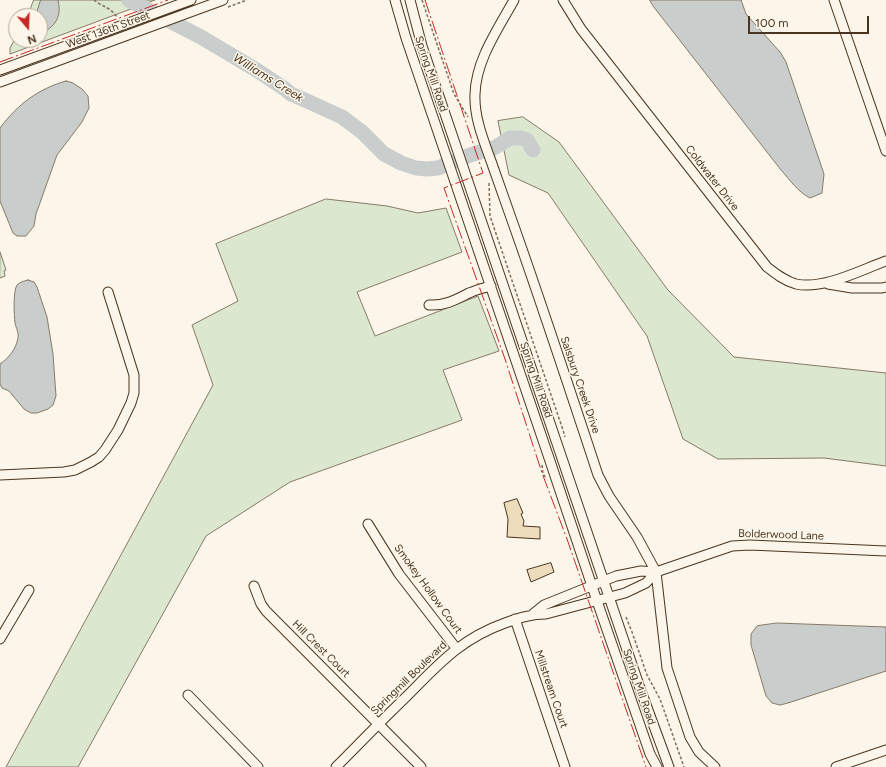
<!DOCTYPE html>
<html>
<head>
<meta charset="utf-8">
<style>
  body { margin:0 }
  #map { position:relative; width:886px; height:767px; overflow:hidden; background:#fbf6e9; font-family:Figtree,sans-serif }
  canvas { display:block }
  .north { position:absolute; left:8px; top:8px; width:40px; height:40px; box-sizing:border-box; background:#fbf6e9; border:1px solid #b4a999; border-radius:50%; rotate:161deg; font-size:11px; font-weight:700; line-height:16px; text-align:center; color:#4a3520 }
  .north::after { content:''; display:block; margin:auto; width:14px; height:18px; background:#c62828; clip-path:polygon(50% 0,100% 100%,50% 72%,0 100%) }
  .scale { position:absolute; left:748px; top:16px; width:121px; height:18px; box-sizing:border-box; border:2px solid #4a3520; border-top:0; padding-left:5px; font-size:12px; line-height:14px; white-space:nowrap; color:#4a3520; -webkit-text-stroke:3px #fbf6e9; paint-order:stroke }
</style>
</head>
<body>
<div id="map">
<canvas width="886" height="767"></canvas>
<div class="north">N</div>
<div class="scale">100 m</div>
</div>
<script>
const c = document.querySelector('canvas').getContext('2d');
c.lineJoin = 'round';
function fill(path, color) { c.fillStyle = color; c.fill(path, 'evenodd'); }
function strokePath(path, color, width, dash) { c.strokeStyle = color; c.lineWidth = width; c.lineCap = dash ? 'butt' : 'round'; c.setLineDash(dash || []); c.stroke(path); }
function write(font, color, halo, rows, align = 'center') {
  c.font = font + ' Figtree,sans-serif'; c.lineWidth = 3; c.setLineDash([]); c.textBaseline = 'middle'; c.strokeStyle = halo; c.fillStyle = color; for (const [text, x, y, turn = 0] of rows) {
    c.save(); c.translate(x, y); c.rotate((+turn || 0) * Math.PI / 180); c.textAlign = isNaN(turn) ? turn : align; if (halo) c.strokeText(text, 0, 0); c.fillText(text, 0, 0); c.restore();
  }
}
const green = new Path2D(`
  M34,0H155L10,54V48L16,37V40H40V16H28Z
  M523,117L559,142L668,290L734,357L886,373V466L824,458L718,459L683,439L647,336L548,193L509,175L498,121Z
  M326,199L387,206L418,213L446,208L462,252L357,292L375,336L478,296L499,351L443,370L462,420L290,482L206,536L78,767H6L213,385L192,325L238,301L216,244Z
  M0,252L6,270L4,271L5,276L0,278Z`);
fill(green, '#dce7d0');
strokePath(green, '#887966', 1);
const water = new Path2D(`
  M41,0H58C62,18 55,26 40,35V16H36Z
  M650,0H741L746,14L780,52L786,62L824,174L822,193L810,198C798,192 790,180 781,170L653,6Z
  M66,81L73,83L82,89L88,96L89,108L82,122L57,155L36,214L34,226L26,236H17L13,233L0,201V128C18,104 38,89 66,81Z
  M28,280L34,282L37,287L47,317L53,354L56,396L53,405L48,409L37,413H31L24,409L9,391L2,388L0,384V364C9,358 16,349 18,338C19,333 16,328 15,323C14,315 13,291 17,285C20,282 24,281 28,280Z
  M777,623L886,627V671L788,703L780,705L772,703L766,696L751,645V634L757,626Z`);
fill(water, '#c9cecd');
strokePath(water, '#887966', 1);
strokePath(new Path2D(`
  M129,0L201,37L258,71L285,89L291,94L307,101L342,117L362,132L384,154L401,163L416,168L427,169L438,168L470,155L494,148L510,138H521L527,140L533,150`), '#c9cecd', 15);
const building = new Path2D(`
  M517,499L523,513L521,514L524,521L523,526L540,527V539L507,537L508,519L504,503Z
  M551,563L554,572L531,582L527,570Z`);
fill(building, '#ecdcbc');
strokePath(building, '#4a3520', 1);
const minor = new Path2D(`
  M395,0L406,38L550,461L597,601L650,754L657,767
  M410,0L422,46L641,691L669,767
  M514,0C498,29 476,60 475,94C474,117 483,139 491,161C499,184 507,206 515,229C544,311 571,393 598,475L609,496L637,537L656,572L667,668L690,737L699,752L715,767
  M563,0L581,29L767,267C776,274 785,281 796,284C823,290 861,270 886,261
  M834,0L886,151
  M0,70L191,0
  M0,82L223,0
  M828,284L852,288H882L886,287
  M429,305C445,306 455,300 469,293C476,290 483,288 491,286
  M0,475L64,472L75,470L91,462L99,457L105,450L118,430L131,403L134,393V375L108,292
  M368,524L399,574L456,648
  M254,586L261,604L266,611L421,767
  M533,614L544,605L616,576L641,571L656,572L732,546L750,545L886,551
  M515,619L565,767
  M0,639L29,590
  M188,695L258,767
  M336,767C359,744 382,720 406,697C438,665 460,639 505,623C519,618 531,614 546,614L625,593L646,583L656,572
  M836,767L886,750`);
strokePath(minor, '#4a3520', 11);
strokePath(new Path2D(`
  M94,0C101,6 114,9 117,18
  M422,0L454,94L468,117
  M228,7L247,0
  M489,183L490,216L563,430L565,437
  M542,465L543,474L546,478
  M626,617L632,632L647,675L660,699L684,767`), '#7f6f5c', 1.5, [3, 2]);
strokePath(minor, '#fbf6e9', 9);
strokePath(new Path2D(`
  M425,0L483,173L444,188L505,359L542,473L567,539L646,767
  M0,62L168,0`), '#c62828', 1, [14, 3, 2, 3]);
write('11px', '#4a3520', '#fbf6e9', [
  ["West 136th Street",108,30,-20],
  ["Spring Mill Road",431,74,71],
  ["Coldwater Drive",712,178,52],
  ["Spring Mill Road",536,380,71],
  ["Salsbury Creek Drive",580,385,71],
  ["Bolderwood Lane",781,535,2],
  ["Smokey Hollow Court",428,589,54],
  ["Hill Crest Court",321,649,45],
  ["Springmill Boulevard",409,678,-44],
  ["Spring Mill Road",639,687,71],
  ["Millstream Court",551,689,71]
]);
write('italic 12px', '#4a3520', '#fbf6e9', [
  ["Williams Creek",268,78,32]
]);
</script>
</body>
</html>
